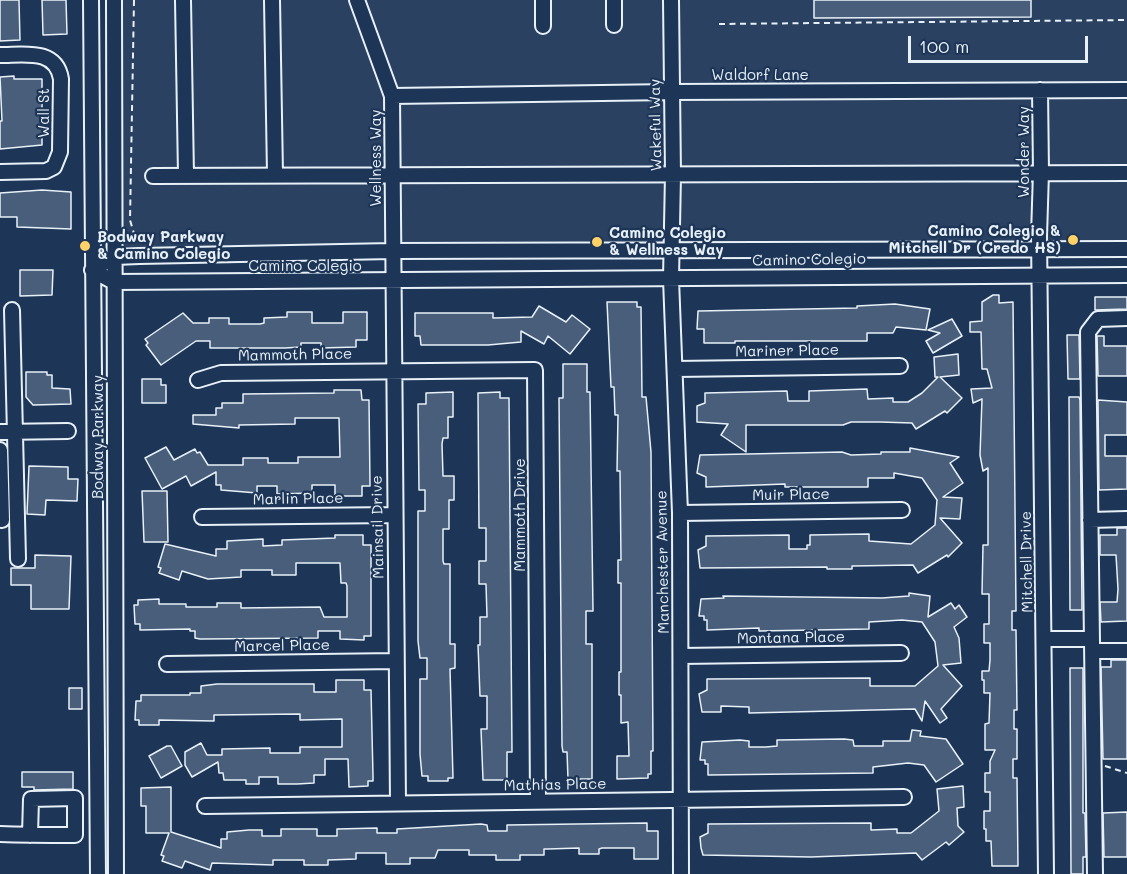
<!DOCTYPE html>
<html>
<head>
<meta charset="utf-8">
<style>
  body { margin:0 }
  #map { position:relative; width:1127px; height:874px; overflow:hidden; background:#1d3557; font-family:Mali,sans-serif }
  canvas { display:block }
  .scale { position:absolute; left:908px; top:36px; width:180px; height:27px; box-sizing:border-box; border:3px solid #e8f1f8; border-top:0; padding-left:8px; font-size:18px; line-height:21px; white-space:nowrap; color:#e8f1f8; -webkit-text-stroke:4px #1d3557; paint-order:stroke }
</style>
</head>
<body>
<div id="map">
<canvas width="1127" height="874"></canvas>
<div class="scale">100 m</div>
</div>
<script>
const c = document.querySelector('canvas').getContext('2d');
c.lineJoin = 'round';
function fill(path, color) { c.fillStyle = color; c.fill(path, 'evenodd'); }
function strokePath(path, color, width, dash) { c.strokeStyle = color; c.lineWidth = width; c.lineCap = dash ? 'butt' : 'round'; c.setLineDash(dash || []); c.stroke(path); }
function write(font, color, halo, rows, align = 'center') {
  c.font = font + ' Mali,sans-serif'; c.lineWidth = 4.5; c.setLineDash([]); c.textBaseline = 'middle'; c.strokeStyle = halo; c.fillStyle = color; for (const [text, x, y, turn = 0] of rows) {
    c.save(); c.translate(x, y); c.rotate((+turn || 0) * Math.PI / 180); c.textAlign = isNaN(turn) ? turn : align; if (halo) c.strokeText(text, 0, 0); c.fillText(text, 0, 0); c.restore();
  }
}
fill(new Path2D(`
  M114,0H1127V249L115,257Z`), '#2a4162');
const building = new Path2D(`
  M0,0H19L20,40L0,41Z
  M42,0H66L67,34L43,35Z
  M814,0H1031V17L814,18Z
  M14,76V79H42V145L0,149V121H2L0,77Z
  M42,190L71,192V229L17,227V217H0V193Z
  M20,270H53L52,295L20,296Z
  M993,295H999V303L1013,302L1016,611H1012V630H1016L1017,710H1014V729H1017V759H1013V778H1017L1018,866H992L991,841H986V829H984V811H990V792H985V773H990V761L995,750H985V724L989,723L990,693H984V680H982V671H989L990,660V643H984V624H989V594H982L983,545H988V468L983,471L980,455L982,399L973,403L971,389L992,388L987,369H982L981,332H970V322L982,321V302Z
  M1095,297H1127V309L1095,310Z
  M607,302H637V307H641L642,397H646L651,452L653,751H651V774H648V778L617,779V756H629L628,722L621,723V695H619V672H621V583H618V560H621L620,471H617L618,415H615L614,387H611Z
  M895,304L930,309L926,330L896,327L893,333H867V341H735V343H704V329H697L698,311L857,308V306Z
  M539,306L566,322L572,315L590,329L570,354L548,336L544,344L521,331V342L488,345H421L420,336H415V313H493V318L532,317Z
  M287,312H312V323H343V312H367V340H356V347L321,348V343H301V347L285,348H210V341H196L161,365L146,345L148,343L145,339L183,313L193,323H209V318H229V324H260L264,323V318L287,317Z
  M952,319L962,336L933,353L926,341L940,333L928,330Z
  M1067,335H1079L1080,379H1068Z
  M1097,336H1104V346H1127V376H1098Z
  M958,354L959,375L940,377L962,398L947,413L945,411L916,429L912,423L880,422H851L843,425H746V452L721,435L728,424L697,422V406L705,403V393L787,391L788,401H809V391L867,389L868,399L893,398V402H908L922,393L938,377H935L934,357Z
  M563,364H587V392H590L593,611H586V644H592V779H568L567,752H563L562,746L559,398H563Z
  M26,372H47V375H52V388L70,389L71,404L33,405L26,397Z
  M142,379H161V385H166V403H142Z
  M334,390H361L362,400H369L370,486H362V496H335V485H312V493L277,494V486H257V493L221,490V485H216V472L191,486L186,476L162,489L145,458L166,447L174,460L195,449L197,453L200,452L208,465H243V458H268V463H298V457H340L339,418H295V424L239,425V428L193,424V415H216V408H222V403H243V394L334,393Z
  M453,392V417H448V438H443L442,444L443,476H454V500H449V529H443V561L444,564H450V644H455V668L450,669L453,778H448V781H428V776H422L420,754V679H427V658H420L418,641V511H425V490H419L418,404H426V393Z
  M500,392V398H509L512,752H507V780H483L481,729H487V696H480L478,645H480V617H487L486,584H479V561H486V528H479L478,393Z
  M1069,397H1079L1080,400L1082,610H1070Z
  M1098,400L1127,402V435H1105V456H1127V489L1099,490Z
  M910,448L959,457L950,463L963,483L943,497L962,498L960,519L940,518L962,543L948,557L947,555L918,573L913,565L852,566V569H827V567L700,568L698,550L706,546V536L789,535V549H807V545H810V535L869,534V541L911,544L935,525L937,500L922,478L894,473V478H868V487H785V484L706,487V477L697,473L700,455L842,452L851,455L881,454V452H910Z
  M29,466L68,467V479H78L77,501L46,500L45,515L27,514Z
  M142,491H167L168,542H144Z
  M1117,528H1127V621L1101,622L1100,602H1117L1118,589L1116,555H1100V535H1117Z
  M335,535H363V545H371V636H364V640L340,639V631H318V638L200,639L195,638V631H190V629L140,630V624H135L134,605H138V600L159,599V604H186V607H217V603H241V608L320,607L324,617H347V586L346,583H341L340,563H296V575H272V570H241V577L208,579L182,571L179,580L159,573L161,568L158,567L165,544L216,556V549H227V541L263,539V546L282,545V540L335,538Z
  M35,555L71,556L69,609H31V585H11V568H35Z
  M909,593L930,596L928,617L951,603L955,609L959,605L967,617L954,627L959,638L961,663L943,665L962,686L941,709L947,718L940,723L925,701L922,721L915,709L749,713V707L721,706V712H702L699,694L707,690V679L870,678V686H915L938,666L935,642L922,622L902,620L869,622V629L759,631V628L707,630V620H704V616H699L701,599L724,598L723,596L882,598L909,596Z
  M1111,660H1127V759H1103L1101,667H1111Z
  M1070,668H1083V813H1085L1086,857H1083V874H1071Z
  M336,680H364V690H371L373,776V781H368V786L349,787L348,759H325V775H314V783L297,784H278V777H259V784H246V780H224L223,773H219L218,762L192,777L185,765V752L201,743L207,755H222V749L270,748V753H300V747H342V719L300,720V714L214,715V721L159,720V725H139V720H135L136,701H141V695H190V693H201V686L217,684H314V692H336Z
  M69,688H82V709H69Z
  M912,730L921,731L920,736L946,739L963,764L936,782L924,765L908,763L873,767V773L708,775V764H705V760H700L702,742L740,740L749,741V747H766L777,746V740L844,739L853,740L854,746H883V741H910Z
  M167,746H171L182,766L161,778L149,756Z
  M22,772H73V789L34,790V787H22Z
  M963,786L964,807L957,808L958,826L964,832L949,845L946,842L922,860L916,853L811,857L703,855L701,848L700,837L708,833V824L871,823V830L897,829V833H911L939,811L937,789Z
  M171,787V832L221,848V839H227V832L249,830H262V836H281V829H317V836H337V829L377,828V833H397V829L481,824L487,825L488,831H507V825L647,823V831H658V859H634V848H602L599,849V854H579V848L548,849H544V855H520V860H496V855H469V850H438L435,858H410V864H386V853H356V859L328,860V865H304V860H273V865L212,863L210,870L185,861L182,868L162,861L164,856L161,855L169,833H146V806H141V788Z
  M1127,812V857H1104L1103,813Z`);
fill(building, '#495e7a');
strokePath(building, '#e8f1f8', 1.5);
const minor = new Path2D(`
  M91,0L98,874
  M114,0L116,874
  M183,0L186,175
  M272,0L275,174
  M357,0L392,96L398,803
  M543,0V26
  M614,0V25
  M671,0L673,174L671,279L680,513L681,874
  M0,55C24,55 56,48 61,79L60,152L54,167L46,171L0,172
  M1040,90L1041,172L1039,236L1046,874
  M392,96L672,92L1127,90
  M153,176L1127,173
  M92,270L114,282L1127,275
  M92,270L115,257L139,256L392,251L1127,249
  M12,310L18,559
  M675,369L900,366
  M198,380L221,373L535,370L538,801
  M0,432L68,431
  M0,450L2,520
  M680,513L902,510
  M202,517L395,515
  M1090,520L1127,519
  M1044,639H1092
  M1093,651H1127
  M681,656L901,653
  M167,664L396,661
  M205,806L904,797
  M0,834C25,835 50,835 75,835V798L31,799L30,835
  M1095,874L1088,332L1098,319L1127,318`);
strokePath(minor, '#e8f1f8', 18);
strokePath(new Path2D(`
  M134,0L130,220L135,237L145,243
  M719,24L1127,20
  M1105,766L1127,773`), '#e8f1f8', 2, [6, 4.5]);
strokePath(minor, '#1d3557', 14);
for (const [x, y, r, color] of [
  [1073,240,6,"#ffd166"],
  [597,242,6,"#ffd166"],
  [85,246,6,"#ffd166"]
]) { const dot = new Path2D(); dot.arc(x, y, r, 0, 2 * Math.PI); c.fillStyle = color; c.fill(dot); strokePath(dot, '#1d3557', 2); }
write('15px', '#e8f1f8', '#1d3557', [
  ["Waldorf Lane",760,75],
  ["Wall St",44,113,-90],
  ["Wakeful Way",656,125,-91],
  ["Wonder Way",1024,152,-90],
  ["Wellness Way",376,158,-90],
  ["Camino Colegio",809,260,-1],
  ["Camino Colegio",305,266],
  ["Mariner Place",787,351,-1],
  ["Mammoth Place",295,355,-1],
  ["Bodway Parkway",98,437,-90],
  ["Muir Place",791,495,-1],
  ["Marlin Place",298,499,-1],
  ["Mammoth Drive",520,515,-90],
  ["Mainsail Drive",378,527,-91],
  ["Manchester Avenue",663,562,-91],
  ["Mitchell Drive",1027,562,-91],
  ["Montana Place",791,638,-1],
  ["Marcel Place",282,646,-1],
  ["Mathias Place",555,785,-1]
]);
write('bold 15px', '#e8f1f8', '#1d3557', [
  ["Camino Colegio &",1061,231,"right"],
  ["Mitchell Dr (Credo HS)",1061,248,"right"],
  ["Camino Colegio",609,233],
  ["& Wellness Way",609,250],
  ["Bodway Parkway",97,237],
  ["& Camino Colegio",97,254]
], 'left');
</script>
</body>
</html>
